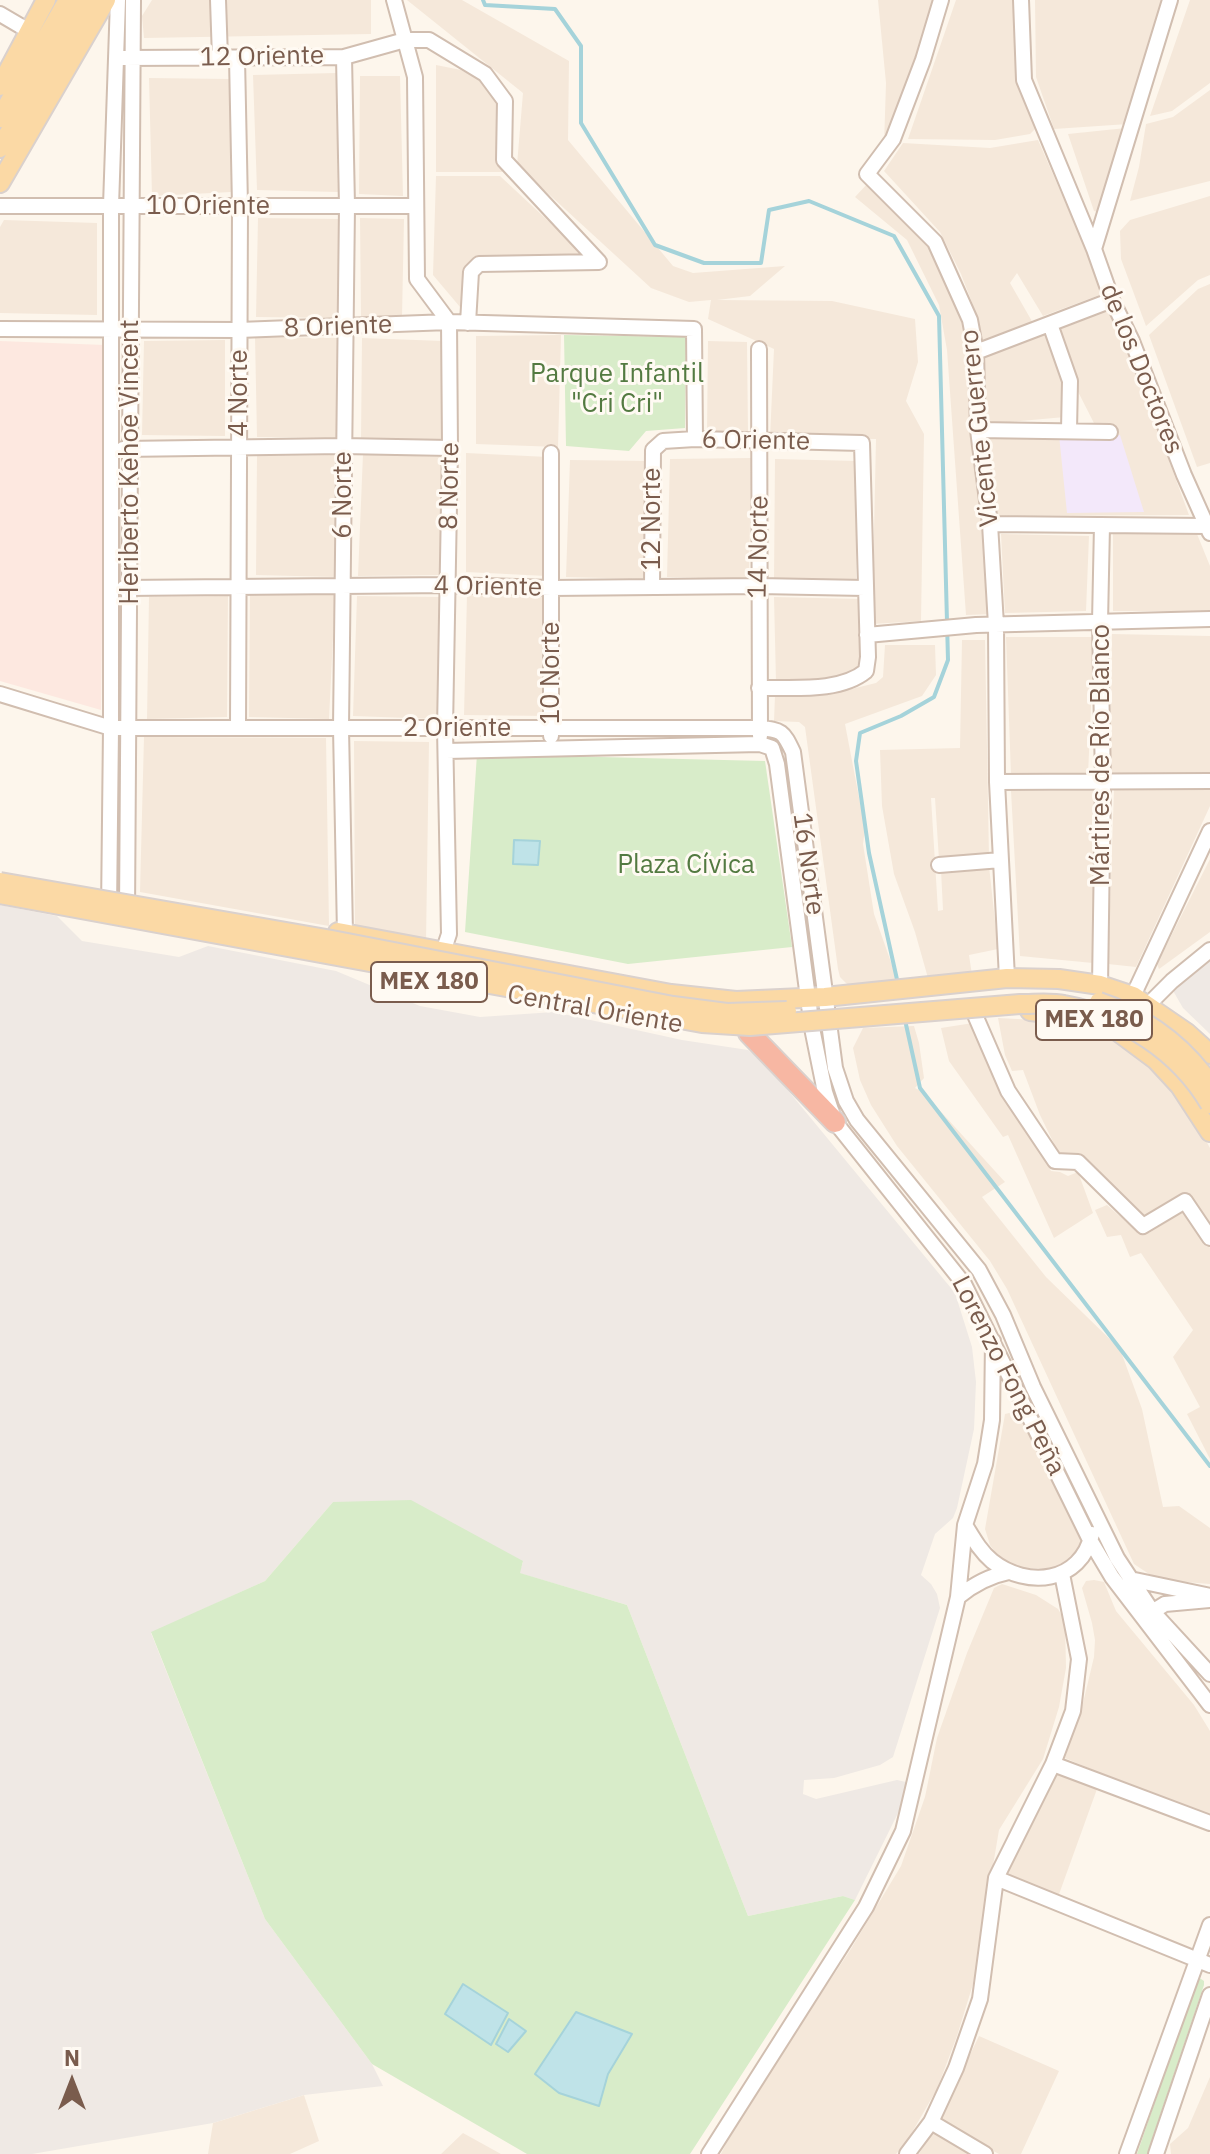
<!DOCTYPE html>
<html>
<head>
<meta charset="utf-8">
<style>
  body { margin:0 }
  #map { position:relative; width:1210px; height:2154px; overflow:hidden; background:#fdf6ec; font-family:"IBM Plex Sans",sans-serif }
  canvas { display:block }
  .north { position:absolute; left:32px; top:2042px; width:80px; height:80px; -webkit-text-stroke:6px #fffaf3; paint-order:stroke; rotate:0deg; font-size:22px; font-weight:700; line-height:32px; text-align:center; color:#7a5c4d }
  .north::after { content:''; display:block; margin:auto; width:28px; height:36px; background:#7a5c4d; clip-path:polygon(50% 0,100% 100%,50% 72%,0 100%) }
</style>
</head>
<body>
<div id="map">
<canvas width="1210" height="2154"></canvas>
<div class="north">N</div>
</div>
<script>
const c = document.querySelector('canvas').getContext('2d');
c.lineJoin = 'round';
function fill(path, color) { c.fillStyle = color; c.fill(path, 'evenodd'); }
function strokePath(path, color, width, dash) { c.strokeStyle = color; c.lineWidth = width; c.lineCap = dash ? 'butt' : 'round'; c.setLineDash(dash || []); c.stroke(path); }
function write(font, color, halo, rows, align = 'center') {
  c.font = font + ' "IBM Plex Sans",sans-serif'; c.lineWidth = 6; c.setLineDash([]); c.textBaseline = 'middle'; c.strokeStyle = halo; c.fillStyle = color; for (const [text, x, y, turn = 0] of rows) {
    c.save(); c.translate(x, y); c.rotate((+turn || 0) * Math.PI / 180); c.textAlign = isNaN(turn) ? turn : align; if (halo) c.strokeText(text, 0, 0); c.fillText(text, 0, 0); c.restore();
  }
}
fill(new Path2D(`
  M152,0H371V34L144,38L142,16Z
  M407,0H462L569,61L568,140L673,266L693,273L785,266L750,296L717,300L832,301L915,319L918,362L906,401L924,434L921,621L872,624L876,439L770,438L774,349L708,319L711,300L689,302L651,288L517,165L523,93Z
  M878,0H938L920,55L884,145L886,83Z
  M956,0H1026L1020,85L1036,128L1030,134L995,140L908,139Z
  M1035,0H1166L1128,124L1054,129L1036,77Z
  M1190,0H1210V83L1172,111L1150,116Z
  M436,65L461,70L492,87L502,113V172H436Z
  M336,73L338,192L257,190L253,75Z
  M360,76H400L403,196L359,194Z
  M149,78L230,79L231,192L152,196Z
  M1210,90V181L1130,201L1139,167L1146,124L1173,117Z
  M1126,128L1103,214L1094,211L1068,134Z
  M1038,140L1105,293L1043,316L1017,273L1010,283L1033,323L981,343L976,313L961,274L940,232L884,171L903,143L990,148Z
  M436,176H500L587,257L583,261L488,256L470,272L468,302L460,307L433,275Z
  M868,183L932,244L968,321L993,614L966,615L947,350L939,305L907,240L855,197Z
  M1210,196V275L1198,280L1146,326L1121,259L1120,231L1130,220Z
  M258,218L340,219V318L256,317Z
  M360,218L404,219L402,317L361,316Z
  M4,220L97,223V315L0,313V227Z
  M1210,284V463L1197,467L1149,335L1198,289Z
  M1112,306L1189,515L994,516L981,434L1098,431L1068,372L1055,328Z
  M1043,330L1066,382L1065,417L987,424L982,354Z
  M561,335L558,447L476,444V336Z
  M255,337L339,338L338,438L257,437Z
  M362,338L443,341L444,440H361Z
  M225,340V436L142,435L144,341Z
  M708,341L747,342L748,433H707Z
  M466,453L548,457L547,576L466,572Z
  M363,454L444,457L442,575L358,576Z
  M338,455L336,577L256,575L257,456Z
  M751,458L749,579L667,577L670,459Z
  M775,459L857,461L856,579H774Z
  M570,460L649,461L648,579L566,577Z
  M1113,533L1197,534L1210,566V611H1113Z
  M1001,534L1089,536L1086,611L1005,613Z
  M250,594L335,595L329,719L249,717Z
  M467,595L548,597L549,716L464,715Z
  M228,596L227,717L147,719L149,597Z
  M357,596L441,597L437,719L353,716Z
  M774,597L861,599L859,647L862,665L846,678L776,682Z
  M1112,634L1210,636V774H1110Z
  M1006,637H1094L1088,775H1011Z
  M962,640H985L989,857L939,860L935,798H931L938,911L943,910L941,870L989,866L998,949L969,955L972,975L928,978L915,932L894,874L882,806L880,750L960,748Z
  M885,645H935L936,675L922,696L845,724L865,829L863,844L874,914L899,985L861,989L847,984L840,977L838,969L805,727L799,722L774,721L775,696L831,694L876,683L883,677Z
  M144,737L326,738L329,926L140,892Z
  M354,741L429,742L426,942L355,929Z
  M1114,790H1210V806L1136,967L1108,964Z
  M1011,791H1097L1093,963L1020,956Z
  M1210,859V932L1159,969L1157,964Z
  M998,1018L1076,1022L1108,1035L1140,1053L1189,1110L1210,1148V1228L1190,1200L1144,1222L1096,1176L1062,1160L1040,1115L1023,1070L1012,1071L1005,1055Z
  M973,1023L1027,1119L1051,1171L1060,1172L1068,1176L1078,1172L1093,1213L1054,1238L1008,1135L1003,1137L949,1061L941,1028Z
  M914,1026L919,1043L924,1078L915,1088L923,1092L1005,1182L982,1197L1046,1277L1120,1349L1142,1409L1163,1507L1179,1506L1210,1528V1584L1173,1581L1149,1574L1134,1564L1007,1289L990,1261L897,1146L871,1105L860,1080L853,1048L863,1028Z
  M1107,1205L1138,1232L1143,1229L1149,1233L1187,1209L1210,1248V1459L1187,1414L1200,1407L1173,1357L1193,1330L1141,1253L1130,1257L1121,1235L1107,1237L1095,1210Z
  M1021,1410L1083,1537L1082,1548L1075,1560L1059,1569L1020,1568L1003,1563L990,1545L985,1529L1005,1414Z
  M1094,1580L1104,1582L1116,1611L1194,1705L1210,1731V1820L1065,1758L1083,1703L1094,1657L1095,1640L1092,1623L1082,1588L1086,1581Z
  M1002,1584L1036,1595L1058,1609L1065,1621L1066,1668L1059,1707L1043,1759L999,1830L973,1984L957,2036L937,2089L907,2141L896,2154H721L741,2113L849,1952L901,1866L925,1797L937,1738L967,1653L994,1588Z
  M1057,1773L1097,1789L1058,1897L1021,1882L1008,1875L1006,1869L1031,1818Z
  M979,2036L1059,2071L1021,2154H999L938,2121Z
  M1210,2077V2154H1171L1170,2144L1188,2128Z
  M304,2095L319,2141L290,2154H208L213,2123Z
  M934,2129L975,2154H919Z
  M463,2133L501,2154H441Z`), '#f5e8da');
fill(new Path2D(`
  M0,341L105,345L101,710L0,681Z`), '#fde8e0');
fill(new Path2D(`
  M0,905L57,916L82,941L179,957L208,946L336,971L420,1006L480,1017L554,1012L682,1040L748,1050L767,1065L955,1293L972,1347L976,1382L974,1429L957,1508L953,1518L935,1534L921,1575L931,1584L937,1594L940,1608L893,1757L880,1765L834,1778L804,1780L803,1794L816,1799L897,1780L906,1782L899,1811L855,1900L843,1896L748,1916L627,1605L519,1573L523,1562L333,1502L265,1581L151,1633L265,1919L372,2064L383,2086L304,2095L213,2123L32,2154H0Z
  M1210,955V1034L1183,1008L1172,989Z`), '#efe9e4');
fill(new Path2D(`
  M1059,435H1120L1144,512L1067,513Z`), '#f3e8fa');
fill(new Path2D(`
  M564,335L686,337L685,428L646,431L629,451L566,446Z
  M477,754L765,761L792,947L628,964L465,932Z
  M411,1500L523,1561L520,1573L627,1605L748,1916L843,1896L855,1900L690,2154H527L372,2064L265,1919L151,1632L265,1581L333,1502Z
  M1198,1977L1204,1981V1985L1147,2154H1137Z`), '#d8ecc9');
const water = new Path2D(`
  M514,840L540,841L538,865L513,864Z
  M463,1984L508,2013L491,2045L445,2014Z
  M576,2012L632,2034L608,2074L599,2106L559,2093L535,2074Z
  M509,2019L526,2031L508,2052L496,2044Z`);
fill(water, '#bfe3e8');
strokePath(water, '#a5d3da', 2);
strokePath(new Path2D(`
  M483,0L485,5L555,9L581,46V123L655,245L704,263H761L769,210L809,201L894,236L939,316L948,660L934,697L901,716L860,733L856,761L869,853L898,984
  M905,1020L920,1088L1210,1466`), '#a5d3da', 4);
const minor = new Path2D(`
  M218,0L220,58
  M394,0L415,77L417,279L449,322L450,448L445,729L449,934L440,961
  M941,0L923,60L893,139L867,174L935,242L970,320L976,352L978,430L990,524L996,625L997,782L1007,978
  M1021,0L1024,80L1094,249L1112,300L1132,341L1184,475L1210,533
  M0,14L29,31
  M344,57L347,206L341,728L345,934
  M121,58L344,57L405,40H429L485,74L505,101L504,160L599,262
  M237,58L240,206L238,728
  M0,206H416
  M1094,249L1170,0
  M468,323L471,272L479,264L599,262
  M1050,324L1070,381L1069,430
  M0,329L239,330L449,322L694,329L695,439
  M759,349L760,736
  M976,352L1112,300
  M978,430L1110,432
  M123,449L343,446L450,448
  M990,524L1207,526
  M652,587L653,450L663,441L695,439L862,443L868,657L866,671C839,693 792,687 759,688
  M124,588L448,585L551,588L759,586L865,588
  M867,635L976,625L1210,619
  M0,694L111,728H759C782,730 783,731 793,752L835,1068L846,1101L857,1120L979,1270L1003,1315L1033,1387L1117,1558L1152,1611L1210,1674
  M551,736V453
  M446,751L760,744L772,748L777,764L812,1028L825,1092L835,1122L964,1284L1090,1540L1112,1577L1210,1705
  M997,782L1210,781
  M939,865L1001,860
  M109,911L111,728V206L118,0
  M127,913L133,0
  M1100,985L1103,782L1100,622L1102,525
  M1127,1003L1133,996L1210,831
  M1141,1012L1172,981L1210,950
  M975,1015L1008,1091L1055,1161L1078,1162L1143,1226L1185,1201L1210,1238
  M965,1525C973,1538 980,1551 992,1561C1027,1589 1081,1583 1092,1534
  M1130,1579L1210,1596
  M958,1597C974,1584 989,1576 1009,1572
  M1147,1615L1165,1604L1210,1600
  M1053,1764L1210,1823
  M996,1878L1210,1965
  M931,2122L985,2154
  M709,2154L866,1907L903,1831L958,1597L965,1525L985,1464L992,1420L993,1341
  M907,2154L931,2122L956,2068L980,1999L996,1878L1053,1764L1073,1711L1079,1659L1062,1574
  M1127,2154L1210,1925
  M1156,2154L1210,1995`);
const major = new Path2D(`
  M0,86L46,0
  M0,118L68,0
  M0,148L87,0
  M0,183L106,0
  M338,932L671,994L736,1001L825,997L1007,978L1059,979L1100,985L1133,996L1187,1033L1210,1054
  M1030,1011L1084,1017L1109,1025L1156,1060L1180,1086L1210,1132`);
const highway = new Path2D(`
  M749,1033L835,1122`);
strokePath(minor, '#d1beb0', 18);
strokePath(major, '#dad1cd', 22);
strokePath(highway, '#dad1cd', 24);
strokePath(minor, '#fff', 14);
strokePath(major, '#fbd9a5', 18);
strokePath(highway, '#f7b7a3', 20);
const majorBridge = new Path2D(`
  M0,882L332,940L673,1006L727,1013L787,1011
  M0,894L702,1023L750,1026L1020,1004C1035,1004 1050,1002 1064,1005C1124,1016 1179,1051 1210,1104
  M1099,1002C1144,1017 1182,1044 1210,1084`);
strokePath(majorBridge, '#dad1cd', 22, []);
strokePath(majorBridge, '#fbd9a5', 18);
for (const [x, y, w] of [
  [429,982,116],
  [1094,1020,116]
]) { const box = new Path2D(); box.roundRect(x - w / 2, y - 20, w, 40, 6); c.fillStyle = '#fffaf3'; c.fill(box); strokePath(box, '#7a5c4d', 2); }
write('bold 24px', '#7a5c4d', null, [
  ["MEX 180",429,982],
  ["MEX 180",1094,1020]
]);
write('26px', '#7a5c4d', '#fffaf3', [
  ["12 Oriente",262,57,-1],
  ["10 Oriente",208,206],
  ["8 Oriente",338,327,-2],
  ["de los Doctores",1141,369,68],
  ["4 Norte",239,393,-90],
  ["Vicente Guerrero",980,428,-96],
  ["6 Oriente",756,441,1],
  ["Heriberto Kehoe Vincent",130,462,-90],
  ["8 Norte",450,486,-89],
  ["6 Norte",343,495,-90],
  ["12 Norte",652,519,-90],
  ["14 Norte",759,547,-89],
  ["4 Oriente",488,587,1],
  ["10 Norte",551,673,-90],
  ["2 Oriente",457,728],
  ["Mártires de Río Blanco",1101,755,-90],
  ["16 Norte",808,864,82],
  ["Central Oriente",595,1010,10],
  ["Lorenzo Fong Peña",1008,1376,63]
]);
write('26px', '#537a41', '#fffaf3', [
  ["Parque Infantil",617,374],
  ["\"Cri Cri\"",617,404],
  ["Plaza Cívica",686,865]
]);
</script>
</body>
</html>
